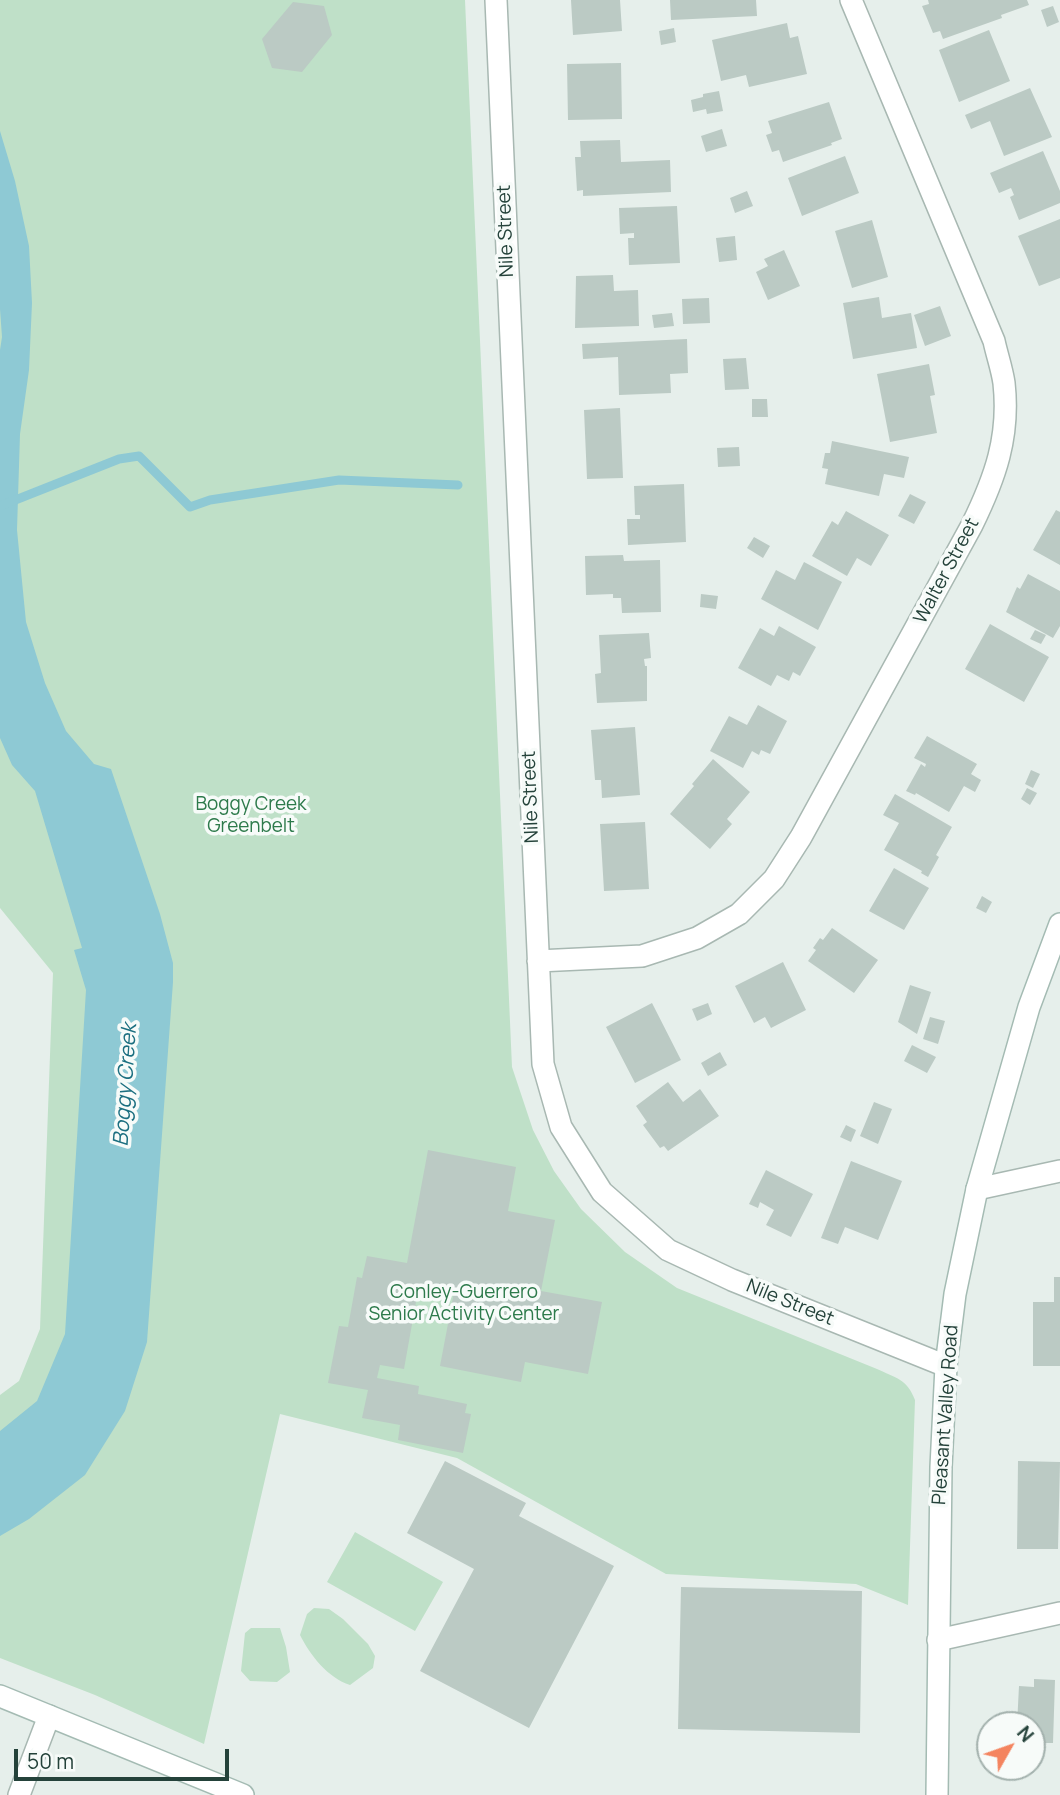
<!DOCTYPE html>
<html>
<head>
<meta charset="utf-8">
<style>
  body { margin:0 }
  #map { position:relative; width:1060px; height:1795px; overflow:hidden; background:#e6efeb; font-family:Manrope,sans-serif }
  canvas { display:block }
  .north { position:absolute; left:976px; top:1711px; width:70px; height:70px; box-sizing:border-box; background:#f7fbf9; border:2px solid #a3b1ad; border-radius:50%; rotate:50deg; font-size:19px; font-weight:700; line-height:28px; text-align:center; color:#24423a }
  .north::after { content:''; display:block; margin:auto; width:24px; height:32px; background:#f4845f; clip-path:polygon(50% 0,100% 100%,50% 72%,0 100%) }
  .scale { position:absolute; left:14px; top:1749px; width:215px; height:32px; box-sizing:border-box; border:4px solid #24423a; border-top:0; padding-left:9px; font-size:21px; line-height:24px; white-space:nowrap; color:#24423a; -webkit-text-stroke:5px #f7fbf9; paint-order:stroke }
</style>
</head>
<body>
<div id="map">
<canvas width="1060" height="1795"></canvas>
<div class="north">N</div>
<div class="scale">50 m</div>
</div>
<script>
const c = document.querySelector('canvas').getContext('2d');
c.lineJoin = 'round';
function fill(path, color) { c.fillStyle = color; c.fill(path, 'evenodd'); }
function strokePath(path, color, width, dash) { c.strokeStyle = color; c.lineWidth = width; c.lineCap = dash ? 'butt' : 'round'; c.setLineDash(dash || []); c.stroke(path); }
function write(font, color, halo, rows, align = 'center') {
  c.font = font + ' Manrope,sans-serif'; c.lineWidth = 7; c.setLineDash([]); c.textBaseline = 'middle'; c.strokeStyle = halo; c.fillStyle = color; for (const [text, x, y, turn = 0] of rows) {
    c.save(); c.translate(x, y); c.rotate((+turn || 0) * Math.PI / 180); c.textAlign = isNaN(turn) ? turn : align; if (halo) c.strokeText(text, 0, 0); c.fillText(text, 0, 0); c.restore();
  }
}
fill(new Path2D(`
  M0,0H465L512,1067L533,1130L554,1171L581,1209L625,1252L677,1288L877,1369C896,1378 907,1379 915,1400L908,1605L856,1584L666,1574L457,1458L280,1414L204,1744L95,1695L0,1658V1395L19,1381L40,1329L53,973L0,908Z
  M355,1532L443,1582L415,1631L327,1582Z
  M314,1608L329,1609L343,1619L368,1644L375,1656L373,1668L350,1685C328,1678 310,1655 300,1635L307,1614Z
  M251,1628H280L286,1647L290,1672L277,1682L250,1681L241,1671L245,1633Z`), '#bfe0c8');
fill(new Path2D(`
  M0,131L15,181L29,246L32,303L29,370L20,434L17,530L26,622L45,683L66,731L94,764L111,769L160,914L173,963V982L147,1342L125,1411L85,1475L29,1519L0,1536V1431L37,1401L65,1334L86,990L74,950L82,948L35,791L12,765L0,738V350L2,337L0,309Z`), '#8ec9d4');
strokePath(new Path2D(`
  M0,506L119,459L139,456L190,507L210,500L339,480L458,485`), '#8ec9d4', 9);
fill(new Path2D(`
  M571,0H620L622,31L573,35Z
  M670,0H756L757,16L671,20Z
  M928,0H1027L1029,5L1001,15L1002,18L943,39L940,31L933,33L922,6L929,4Z
  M293,2L324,6L332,35L302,72L272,68L262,39Z
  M1053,6L1059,22L1047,27L1041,10Z
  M787,23L790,38L798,36L807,74L749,87L746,75L721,81L712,40Z
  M674,28L676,42L661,45L659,31Z
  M989,30L1010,81L959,102L939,50Z
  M621,63L622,119L568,120L567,64Z
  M1030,88L1052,137L1004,156L990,121L971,129L965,115Z
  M719,91L723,111L707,114L706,109L693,112L691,100L703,97V94Z
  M829,102L842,139L831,143L832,145L783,162L779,150L772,152L766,135L772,133L768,121Z
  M722,129L727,146L706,152L701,136Z
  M620,140L621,162L670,160L671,192L583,196V190L577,191L575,157H581L580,141Z
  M1043,151L1060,191V203L1019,220L1010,197L1014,195L1011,188L999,193L990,173Z
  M845,156L859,193L802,216L788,178Z
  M747,191L753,206L735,213L730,198Z
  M677,206L680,263L629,265L628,238H634V233L620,234L619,208Z
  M1060,219V278L1039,286L1018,236Z
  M872,220L888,277L852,288L835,231Z
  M735,236L737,260L719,262L716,238Z
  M784,250L800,286L768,300L756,272L768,266L764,259Z
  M613,275L614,291L638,290L639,326L575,328L576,276Z
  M879,297L882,318L911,313L917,348L853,359L843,303Z
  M709,298L710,323L683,324L682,299Z
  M940,306L951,336L925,346L914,315Z
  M672,313L674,326L654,328L652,315Z
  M687,339L688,373L670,374L671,393L619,395L618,357L583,359L582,344Z
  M746,358L749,389L725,390L723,359Z
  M929,364L935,395L930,396L937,433L890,442L877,374Z
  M752,399H767L768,417H752Z
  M620,408L623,478L587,479L584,410Z
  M832,441L909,457L904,478L884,474L879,496L825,484L828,469L822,468L825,453H830Z
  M739,447L740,466L718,467L717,448Z
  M684,484L686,542L628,545L627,519H640V515H635L634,486Z
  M910,494L926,502L914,524L898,516Z
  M1056,510L1060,512V565L1033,550Z
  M846,511L889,535L871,566L857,558L847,576L812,556L832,521L838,525Z
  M754,537L770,546L763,558L747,548Z
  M623,555L624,561L660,560L661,612L622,613L621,598H613V594L586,595L585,556Z
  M804,562L842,582L818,630L761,599L776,570L795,580Z
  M1028,574L1060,591V626L1053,638L1006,612L1017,587L1020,589Z
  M701,594L718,596L716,609L700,607Z
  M990,624L1049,657L1024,702L965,669Z
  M779,626L816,647L800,676L793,672L789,681L777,675L771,686L738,668L760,628L774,636Z
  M1035,630L1046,635L1041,644L1030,639Z
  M649,633L651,658L644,659L645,666H647V701L597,703L595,674L601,673L599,635Z
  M758,705L787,721L770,754L761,750L759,755L752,751L743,768L710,751L729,716L747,725Z
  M635,727L640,795L602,798L601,780H595L591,730Z
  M927,736L977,764L971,774L981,780L975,792L964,786L949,812L916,793L915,795L906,791L921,764L925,767L926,764L914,758Z
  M713,759L750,792L727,819L732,824L710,849L670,814L694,786L692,784Z
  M1031,770L1040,774L1033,788L1025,784Z
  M1027,788L1037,793L1030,805L1021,799Z
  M895,794L952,827L936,855L939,857L928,877L921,873L922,871L884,850L899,823L883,815Z
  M645,822L649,889L604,891L600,824Z
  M894,868L929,888L904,930L869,911Z
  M982,896L992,902L986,913L976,908Z
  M832,928L878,960L854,993L808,961L816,950L813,948L820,938L823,940Z
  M783,962L806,1010L771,1028L765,1017L754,1023L735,986Z
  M910,985L931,992L917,1034L898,1022Z
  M652,1003L681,1060L635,1083L606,1027Z
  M708,1003L712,1014L697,1021L692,1009Z
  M930,1017L945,1021L938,1044L923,1039Z
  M912,1045L936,1057L927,1073L904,1061Z
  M720,1052L727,1065L708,1076L701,1063Z
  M668,1082L683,1102L700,1089L719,1116L668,1151L664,1146L660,1148L643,1125L647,1122L636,1106Z
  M874,1102L892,1109L878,1144L860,1136Z
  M846,1125L856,1130L851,1142L840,1137Z
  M428,1150L516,1167L508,1211L555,1220L541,1291L602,1302L588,1374L525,1362L521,1382L440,1366L454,1292L419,1285L404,1369L380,1365L377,1378L419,1386L418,1394L467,1404L465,1413L471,1414L463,1453L398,1440L400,1425L362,1418L368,1390L328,1383L339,1326L348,1327L357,1277L362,1278L367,1256L407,1263Z
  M851,1161L902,1181L878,1240L845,1227L838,1244L821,1238Z
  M766,1170L813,1194L791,1237L766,1225L774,1210L760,1202L758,1208L749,1204Z
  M1054,1277H1060V1366H1033V1302H1054Z
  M445,1461L526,1503L519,1516L614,1566L529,1728L420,1671L474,1569L407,1533Z
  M1018,1461L1060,1462L1058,1549H1017Z
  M681,1587L862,1591L860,1733L678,1729Z
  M1034,1679L1055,1680L1053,1743H1045V1752H1032V1725H1017L1019,1686L1034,1687Z`), '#bbcac4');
const street = new Path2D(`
  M496,0L543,1064L561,1127L602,1192L668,1250L732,1280L946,1366
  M538,961L642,956L697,938L739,914L774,879L801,837L972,525C995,478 1010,437 1004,383C1002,369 997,355 994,341L851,0
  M977,1189L1060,1171
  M938,1640L1060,1613
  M19,1795L49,1716`);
const secondary = new Path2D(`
  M0,1696L243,1795
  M937,1795L941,1467L946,1366L955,1294L977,1189L1029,1007L1060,924`);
strokePath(street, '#a8b8b2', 24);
strokePath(secondary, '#a4bbb3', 24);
strokePath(street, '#fff', 21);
strokePath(secondary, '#fff', 21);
write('19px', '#24423a', '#f7fbf9', [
  ["Nile Street",506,231,-92],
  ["Walter Street",947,571,-62],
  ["Nile Street",531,797,-92],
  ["Nile Street",790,1303,22],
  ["Pleasant Valley Road",946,1415,-86]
]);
write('19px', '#2d7a4b', '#f7fbf9', [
  ["Boggy Creek",251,805],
  ["Greenbelt",251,827],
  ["Conley-Guerrero",464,1293],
  ["Senior Activity Center",464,1315]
]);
write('italic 21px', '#1c6f80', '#f7fbf9', [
  ["Boggy Creek",126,1085,-86]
]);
</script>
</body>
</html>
